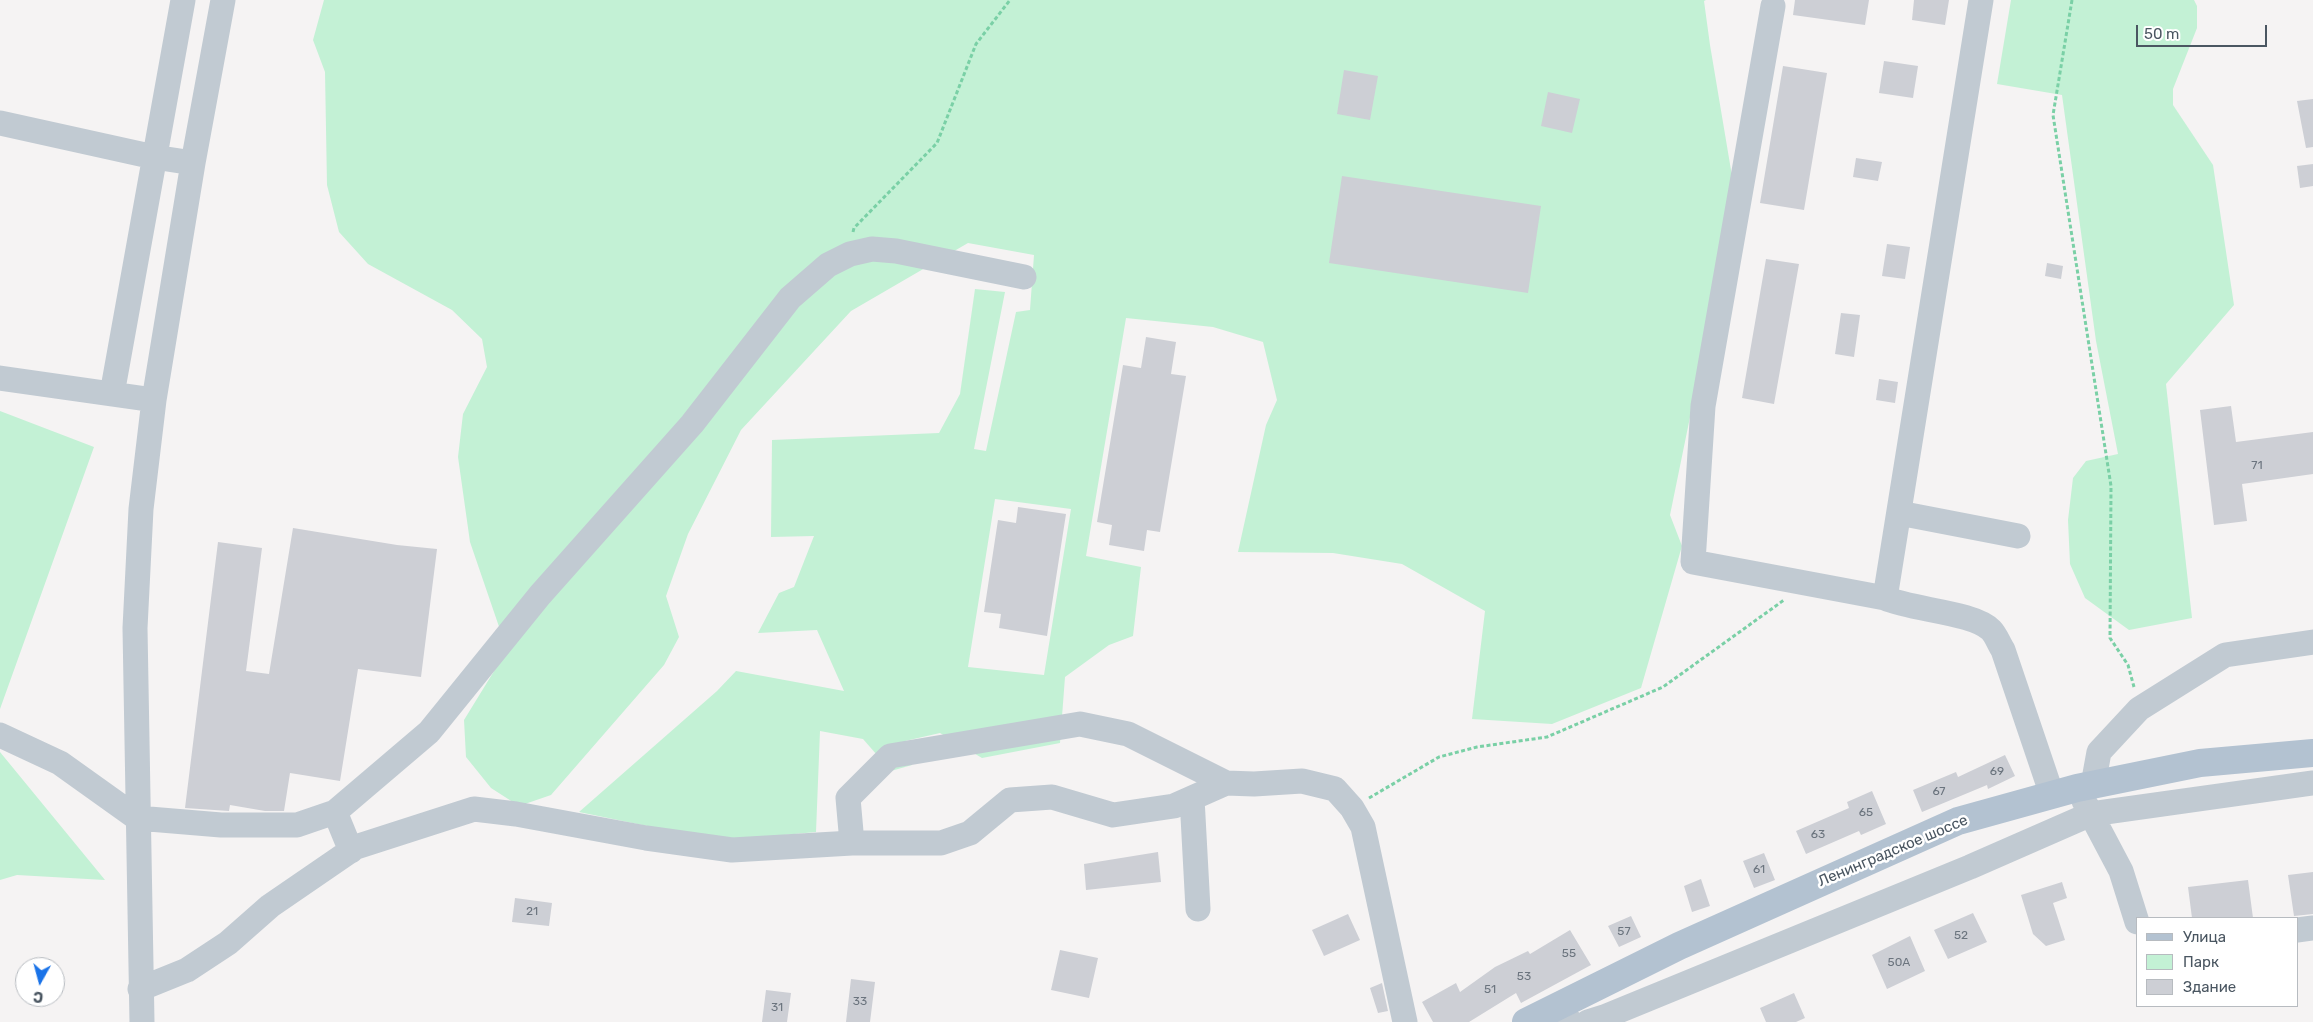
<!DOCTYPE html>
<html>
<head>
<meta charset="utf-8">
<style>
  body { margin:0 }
  #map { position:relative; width:2313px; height:1022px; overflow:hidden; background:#f5f3f3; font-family:Rubik,sans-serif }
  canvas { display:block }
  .legend { position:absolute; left:2136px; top:917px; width:162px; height:90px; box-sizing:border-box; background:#fff; border:1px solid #b7bbc0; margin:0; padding:6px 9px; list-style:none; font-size:15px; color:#4a5661 }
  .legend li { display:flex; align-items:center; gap:10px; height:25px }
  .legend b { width:25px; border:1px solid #b7bbc0 }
  .north { position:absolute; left:15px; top:957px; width:50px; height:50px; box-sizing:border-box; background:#fff; border:1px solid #b7bbc0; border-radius:50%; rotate:187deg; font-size:14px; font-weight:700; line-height:20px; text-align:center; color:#4a5661 }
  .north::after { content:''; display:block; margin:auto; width:18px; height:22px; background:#1a73e8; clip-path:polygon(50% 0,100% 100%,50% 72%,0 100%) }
  .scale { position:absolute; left:2136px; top:25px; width:131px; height:22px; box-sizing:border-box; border:2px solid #4a5661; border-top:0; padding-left:6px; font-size:15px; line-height:18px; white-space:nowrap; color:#4a5661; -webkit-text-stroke:4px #fff; paint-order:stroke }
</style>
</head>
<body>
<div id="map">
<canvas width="2313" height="1022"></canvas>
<ul class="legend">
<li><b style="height:6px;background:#b3c2d1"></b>Улица</li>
<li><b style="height:14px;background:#c3f1d5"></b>Парк</li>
<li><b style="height:14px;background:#cdcfd5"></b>Здание</li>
</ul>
<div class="north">С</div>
<div class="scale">50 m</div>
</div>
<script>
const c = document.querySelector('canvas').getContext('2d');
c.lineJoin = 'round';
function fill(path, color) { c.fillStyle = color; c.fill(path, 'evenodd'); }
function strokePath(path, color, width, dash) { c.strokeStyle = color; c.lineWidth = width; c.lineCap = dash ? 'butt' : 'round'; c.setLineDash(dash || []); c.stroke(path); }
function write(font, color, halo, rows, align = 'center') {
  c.font = font + ' Rubik,sans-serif'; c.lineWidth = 5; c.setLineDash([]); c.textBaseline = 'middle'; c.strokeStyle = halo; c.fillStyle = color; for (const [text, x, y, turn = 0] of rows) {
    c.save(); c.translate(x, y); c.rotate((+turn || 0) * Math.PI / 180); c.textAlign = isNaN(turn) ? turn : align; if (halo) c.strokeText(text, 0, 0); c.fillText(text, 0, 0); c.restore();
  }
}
fill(new Path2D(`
  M324,0H1706L1704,1L1710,45L1732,176L1698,378L1670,515L1682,546L1641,688L1552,724L1472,719L1485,611L1402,564L1333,553L1238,552L1266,425L1277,400L1263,342L1213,327L1126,318L1086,556L1141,567L1133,636L1109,645L1065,677L1060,743L982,758L940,733L905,741L912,765L891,771L863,739L820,731L816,832L720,841L579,812L717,691L736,671L844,691L817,630L758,633L779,593L794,587L814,536L771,537L772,440L939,433L960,394L975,289L1005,292L974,449L986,451L1016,312L1030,310L1034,255L968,243L851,311L741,430L688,534L666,596L679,637L664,665L551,795L519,806L491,788L466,757L464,720L507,650L470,542L458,457L463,414L487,367L482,339L452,310L368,264L339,232L327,185L325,72L313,40ZM995,499L1071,509L1044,675L968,667Z
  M2011,0H2194L2197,6V28L2173,89V105L2213,165L2234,305L2166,384L2192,618L2129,630L2085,598L2070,564L2068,520L2073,478L2086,461L2118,454L2096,341L2062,95L1997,84Z
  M0,411L94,447L0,709Z
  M0,752L105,880L17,875L0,880Z`), '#c3f1d5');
fill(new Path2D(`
  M1795,0H1869L1865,25L1793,15Z
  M1914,0H1949L1945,25L1912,20Z
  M1884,61L1918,66L1913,98L1879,93Z
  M1783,66L1827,73L1804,210L1760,203Z
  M1344,70L1378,76L1370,120L1337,114Z
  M1548,92L1580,99L1572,133L1541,126Z
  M2313,99V147L2306,148L2297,101Z
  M1856,158L1882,162L1878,181L1853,177Z
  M2313,164V186L2300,188L2297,166Z
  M1342,176L1541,206L1528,293L1329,263Z
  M1887,244L1910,247L1905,279L1882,276Z
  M1766,259L1799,264L1774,404L1742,398Z
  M2047,263L2063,266L2061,279L2045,276Z
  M1841,313L1860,315L1854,357L1835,354Z
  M1146,337L1176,342L1171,374L1186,376L1160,532L1147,530L1144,551L1109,545L1112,525L1097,522L1123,365L1141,368Z
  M1879,379L1898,382L1895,403L1876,400Z
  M2231,406L2236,442L2313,432V474L2242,484L2247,521L2214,525L2200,410Z
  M1018,507L1066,514L1047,636L999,628L1001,614L984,612L998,520L1016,523Z
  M293,528L397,545L437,549L421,677L358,669L340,781L290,773L284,811H265L230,805L229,811L185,808L218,542L262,548L246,671L269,674Z
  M2005,755L2015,776L1988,789L1987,785L1922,812L1913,790L1956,772L1958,777Z
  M1872,791L1886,824L1861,835L1859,831L1806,854L1796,831L1849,808L1847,802Z
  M1158,852L1161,882L1086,890L1084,864Z
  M1764,853L1775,880L1754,888L1743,861Z
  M2313,872V914L2294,916L2288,875Z
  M1701,879L1710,906L1692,912L1684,886Z
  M2248,880L2253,918H2192L2188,887Z
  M2062,882L2067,898L2053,903L2065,940L2046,946L2033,934L2021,895Z
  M515,898L552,903L549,926L512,922Z
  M1973,913L1987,942L1948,959L1934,930Z
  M1348,914L1360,940L1324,956L1312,930Z
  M1631,916L1641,937L1619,947L1608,926Z
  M1570,930L1591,965L1521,1003L1516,993L1469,1022H1433L1422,1002L1456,983L1460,992L1495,967L1528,951L1530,954Z
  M1910,936L1925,971L1887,989L1872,955Z
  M1060,950L1098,958L1089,998L1051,990Z
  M851,979L875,982L870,1022H846Z
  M1382,983L1388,1011L1378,1013L1370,988Z
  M766,990L791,993L787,1022H762Z
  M1794,993L1805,1018L1796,1022H1766L1760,1008Z`), '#cdcfd5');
strokePath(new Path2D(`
  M2072,0L2053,115L2111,486L2110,638L2128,665L2134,687
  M853,232L854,228L937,143L976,44L1010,0
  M1369,798L1439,757L1477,747L1547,737L1663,687L1784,600`), '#7ad0a6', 3, [4, 2.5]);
strokePath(new Path2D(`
  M1981,0L1885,598C1912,610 1973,612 1991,630C1996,635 1999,644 2003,650L2052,795
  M1773,6L1703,406L1693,562L1885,598
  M0,123L154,157L193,163
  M0,378L154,400
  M112,394L183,0
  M1899,513L2018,536
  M0,735L60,763L137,818L221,825H297L335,812
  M2093,785L2099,752L2139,709L2225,655L2313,642
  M1192,798L1198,909
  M2084,801L2121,871L2137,922
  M852,843H941L970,833L1010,800L1052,797L1113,815L1174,806L1226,783
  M351,851L335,812L429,732L540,595L692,424L790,298L828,265L850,254L872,249L896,251L1024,277
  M2297,930L2313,928
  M140,989L187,970L228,943L270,906L356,847L474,809L516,814L646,838L732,850L852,843L848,798L890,756L1080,724L1128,734L1226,783L1254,784L1302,781L1335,789L1352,808L1363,827L1405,1022
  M1538,1016L1571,1022
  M142,1022L135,628L141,509L154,400L193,163L223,0
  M1588,1022L1604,1017L1970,867L2091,814L2313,783`), '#c1cad2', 25);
strokePath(new Path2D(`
  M1526,1022L1679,946L1958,821L2077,788L2200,763L2313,753`), '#b3c2d1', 28);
write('12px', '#6b747e', null, [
  ["71",2257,466],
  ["69",1997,772],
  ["67",1939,792],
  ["65",1866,813],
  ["63",1818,835],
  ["61",1759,870],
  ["21",532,912],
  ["57",1624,932],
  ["52",1961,936],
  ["55",1569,954],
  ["50А",1899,963],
  ["53",1524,977],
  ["51",1490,990],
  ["33",860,1002],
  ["31",777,1008]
]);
write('15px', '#4a5661', '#fff', [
  ["Ленинградское шоссе",1893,851,-23]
]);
</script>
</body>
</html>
